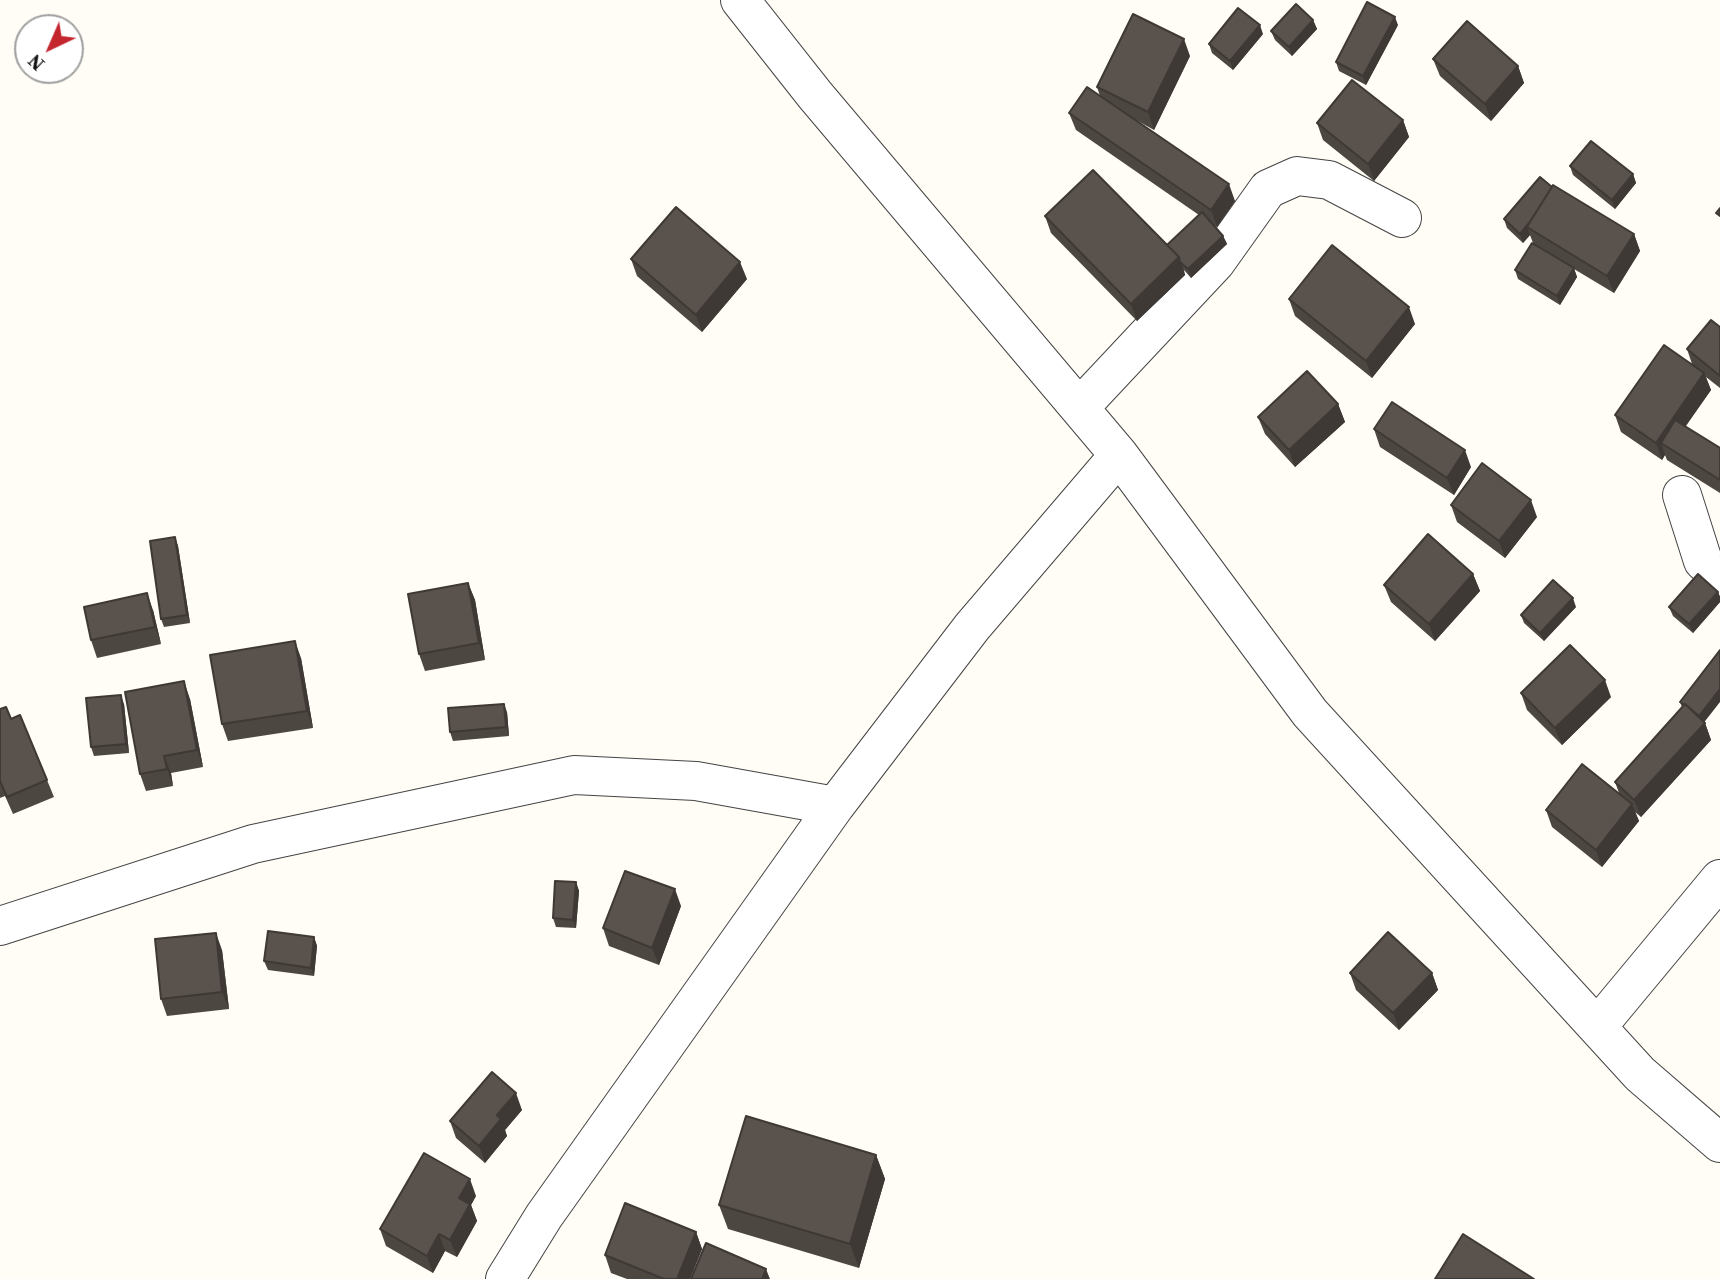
<!DOCTYPE html>
<html>
<head>
<meta charset="utf-8">
<style>
  body { margin:0 }
  #map { position:relative; width:1720px; height:1279px; overflow:hidden; background:#fffdf5; font-family:"Source Serif 4",serif }
  canvas { display:block }
  .north { position:absolute; left:14px; top:14px; width:70px; height:70px; box-sizing:border-box; background:#fff; border:2px solid #a0a0a0; border-radius:50%; rotate:224deg; font-size:19px; font-weight:700; line-height:28px; text-align:center; color:#111 }
  .north::after { content:''; display:block; margin:auto; width:24px; height:32px; background:#c4262e; clip-path:polygon(50% 0,100% 100%,50% 72%,0 100%) }
</style>
</head>
<body>
<div id="map">
<canvas width="1720" height="1279"></canvas>
<div class="north">N</div>
</div>
<script>
const c = document.querySelector('canvas').getContext('2d');
c.lineJoin = 'round';
function strokePath(path, color, width, dash) { c.strokeStyle = color; c.lineWidth = width; c.lineCap = dash ? 'butt' : 'round'; c.setLineDash(dash || []); c.stroke(path); }
function fill(path, color) { c.fillStyle = color; c.fill(path, 'evenodd'); }
const street = new Path2D(`
  M740,0L815,95L1119,455L1310,713L1640,1074L1720,1143
  M1080,407L1216,262L1268,189L1297,176L1329,180L1402,218
  M1682,495L1703,561L1720,577
  M0,926L253,844L574,775L696,781L835,806
  M1597,1027L1720,879
  M505,1279L544,1216L835,806L972,627L1119,455`);
strokePath(street, '#444', 40);
strokePath(street, '#fff', 38);
fill(new Path2D(`
  M1313,20L1317,29L1292,56L1275,40L1271,31Z
  M1398,25L1366,85L1339,71L1336,62Z
  M1263,34L1233,70L1212,53L1209,44Z
  M1190,56L1154,130L1136,120L1235,201L1217,227L1212,224L1223,236L1227,244L1191,278L1184,270L1185,275L1137,321L1051,233L1045,216L1167,245L1199,215L1076,130L1069,113L1100,96L1097,87Z
  M1433,59L1518,66L1524,83L1491,121L1440,76Z
  M1403,120L1409,137L1374,181L1323,140L1317,123Z
  M1570,166L1633,174L1636,183L1615,209L1573,175Z
  M1552,187L1634,234L1640,251L1614,293L1574,269L1577,277L1560,305L1518,279L1515,270L1533,243L1530,235L1523,243L1507,228L1504,219Z
  M631,259L747,279L702,332L637,276Z
  M1289,299L1415,324L1372,378L1295,316Z
  M1720,327V388L1706,377L1711,390L1685,426L1720,448V493L1667,460L1665,455L1662,460L1621,432L1615,415L1692,364L1687,349Z
  M1338,404L1345,422L1295,467L1265,434L1258,417Z
  M1374,429L1471,467L1454,495L1380,447Z
  M1451,505L1537,517L1505,558L1457,522Z
  M175,537L178,546L190,623L164,627L161,619Z
  M1473,574L1480,591L1435,641L1391,602L1384,585Z
  M468,583L475,600L485,660L425,671L419,654Z
  M1718,592L1720,597V602L1693,633L1673,616L1669,607Z
  M1576,607L1544,641L1524,623L1521,615Z
  M153,610L161,644L97,658L91,640Z
  M301,658L313,728L228,741L222,724Z
  M1521,693L1611,697L1562,745L1527,710Z
  M190,699L203,767L171,773L173,786L146,791L140,774Z
  M1680,702L1705,723L1711,740L1641,817L1635,812L1639,821L1602,867L1552,827L1546,810L1619,793L1615,782L1682,707Z
  M124,704L129,753L94,756L91,747Z
  M0,709L11,719L47,780L54,797L13,814L5,796L0,798Z
  M507,712L509,736L453,741L450,732Z
  M576,882L579,891L576,928L556,927L553,918Z
  M681,906L659,965L609,946L603,928Z
  M314,937L317,946L314,976L268,970L264,961Z
  M222,950L229,1009L167,1016L161,999Z
  M1350,973H1432L1438,990L1399,1030L1356,990Z
  M522,1110L505,1130L507,1136L485,1163L456,1138L450,1121Z
  M876,1155L885,1179L859,1268L728,1229L719,1205Z
  M476,1196L471,1205L477,1221L457,1257L445,1251L433,1273L386,1246L380,1229Z
  M696,1232L702,1249L690,1279H627L611,1273L605,1255Z`), '#4d4742');
fill(new Path2D(`
  M1395,17L1398,25L1366,85L1363,76Z
  M1313,20L1317,29L1292,56L1289,47Z
  M1260,25L1263,34L1233,70L1230,61Z
  M1184,39L1190,56L1154,130L1148,112Z
  M1518,66L1524,83L1491,121L1485,104Z
  M1403,120L1409,137L1374,181L1368,164Z
  M1633,174L1636,183L1615,209L1612,200Z
  M1229,184L1235,201L1217,227L1211,210Z
  M1557,191L1527,227L1530,235L1523,243L1520,234Z
  M1634,234L1640,251L1614,293L1607,276Z
  M1223,236L1227,244L1191,278L1188,269Z
  M1179,257L1185,275L1137,321L1131,304Z
  M740,262L747,279L702,332L696,315Z
  M1574,268L1577,277L1560,305L1557,296Z
  M1409,307L1415,324L1372,378L1366,361Z
  M1704,373L1711,390L1670,449L1661,443L1665,455L1662,460L1656,443Z
  M1338,404L1345,422L1295,467L1289,450Z
  M1465,450L1471,467L1454,495L1447,478Z
  M1531,500L1537,517L1505,558L1499,541Z
  M175,537L178,546L190,623L187,615Z
  M1473,574L1480,591L1435,641L1429,624Z
  M468,583L475,600L485,660L479,643Z
  M1718,592L1720,597V602L1693,633L1689,624Z
  M147,593L153,610L161,644L155,627Z
  M1573,598L1576,607L1544,641L1540,633Z
  M295,641L301,658L313,728L307,711Z
  M1605,680L1611,697L1562,745L1555,728Z
  M184,681L190,699L203,767L197,750Z
  M1720,689V702L1702,725L1699,716Z
  M121,695L124,704L129,753L126,744Z
  M504,704L507,712L509,736L506,727Z
  M1705,723L1711,740L1641,817L1634,800Z
  M164,756L171,773L173,786L167,769Z
  M1632,804L1639,821L1602,867L1596,850Z
  M576,882L579,891L576,928L573,920Z
  M675,889L681,906L659,965L652,948Z
  M216,933L222,950L229,1009L222,992Z
  M314,937L317,946L314,976L311,968Z
  M1432,973L1438,990L1399,1030L1393,1013Z
  M516,1093L522,1110L505,1130L507,1136L485,1163L479,1146L497,1115Z
  M876,1155L885,1179L859,1268L850,1244Z
  M470,1179L476,1196L471,1205L477,1221L457,1257L450,1240L459,1198Z
  M696,1232L702,1249L690,1279H677Z
  M439,1234L445,1251L433,1273L427,1256Z
  M766,1269L770,1279H762Z`), '#3f3936');
const building = new Path2D(`
  M1367,2L1395,17L1363,76L1336,62Z
  M1296,4L1313,20L1289,47L1271,31Z
  M1238,8L1260,25L1230,61L1209,44Z
  M1133,14L1184,39L1148,112L1097,87Z
  M1467,21L1518,66L1485,104L1433,59Z
  M1352,80L1403,120L1368,164L1317,123Z
  M1087,87L1229,184L1211,210L1069,113Z
  M1591,141L1633,174L1612,200L1570,166Z
  M1093,170L1179,257L1131,304L1045,216Z
  M1540,177L1552,187L1529,223L1520,234L1504,219Z
  M1553,185L1634,234L1607,276L1527,227Z
  M676,207L740,262L696,315L631,259Z
  M1720,208V216L1716,213Z
  M1202,212L1223,236L1188,269L1180,262L1179,257L1167,245Z
  M1532,243L1574,268L1557,296L1515,270Z
  M1332,245L1409,307L1366,361L1289,299Z
  M1711,320L1720,327V376L1687,349Z
  M1664,345L1704,373L1656,443L1615,415Z
  M1307,371L1338,404L1289,450L1258,417Z
  M1392,402L1465,450L1447,478L1374,429Z
  M1675,420L1720,448V480L1661,443Z
  M1482,463L1531,500L1499,541L1451,505Z
  M1428,534L1473,574L1429,624L1384,585Z
  M175,537L187,615L161,619L150,541Z
  M1698,574L1718,592L1689,624L1669,607Z
  M1553,580L1573,598L1540,633L1521,615Z
  M468,583L479,643L419,654L408,594Z
  M147,593L155,627L91,640L84,607Z
  M295,641L307,711L222,724L210,655Z
  M1570,645L1605,680L1555,728L1521,693Z
  M1720,650V689L1699,716L1685,704L1684,705L1680,702Z
  M184,681L197,750L164,756L167,769L140,774L125,692Z
  M121,695L126,744L91,747L86,698Z
  M504,704L506,727L450,732L448,708Z
  M1685,704L1705,723L1634,800L1615,782Z
  M6,707L11,719L20,715L47,780L7,797L0,781V709Z
  M1582,764L1632,804L1596,850L1546,810Z
  M625,871L675,889L652,948L603,928Z
  M555,881L576,882L573,920L553,918Z
  M268,931L314,937L311,968L264,961Z
  M1388,932L1432,973L1393,1013L1350,973Z
  M216,933L222,992L161,999L155,939Z
  M492,1072L516,1093L497,1115L501,1119L479,1146L450,1121Z
  M746,1116L876,1155L850,1244L719,1205Z
  M424,1153L470,1179L459,1198L470,1204L450,1240L439,1234L427,1256L380,1229Z
  M625,1203L696,1232L677,1279H664L605,1255Z
  M1463,1234L1534,1279H1435Z
  M706,1243L766,1269L762,1279H691Z`);
fill(building, '#5a524d');
strokePath(building, '#3f3936', 2);
</script>
</body>
</html>
